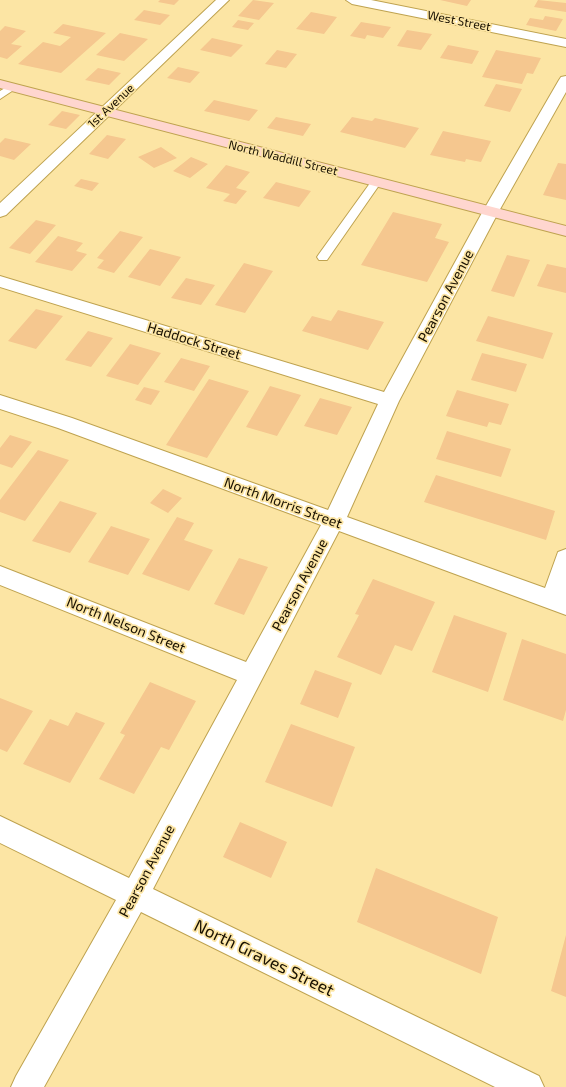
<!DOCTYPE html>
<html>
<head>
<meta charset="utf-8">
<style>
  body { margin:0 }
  canvas { display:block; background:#fce5a4 }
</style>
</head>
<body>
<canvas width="566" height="1087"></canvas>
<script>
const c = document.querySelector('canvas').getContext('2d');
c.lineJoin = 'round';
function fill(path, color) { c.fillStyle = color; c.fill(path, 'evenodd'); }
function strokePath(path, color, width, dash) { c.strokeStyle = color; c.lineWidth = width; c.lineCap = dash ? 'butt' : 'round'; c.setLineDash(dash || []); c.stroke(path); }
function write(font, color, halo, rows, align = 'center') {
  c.font = font + ' "Exo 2",sans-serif'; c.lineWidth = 3.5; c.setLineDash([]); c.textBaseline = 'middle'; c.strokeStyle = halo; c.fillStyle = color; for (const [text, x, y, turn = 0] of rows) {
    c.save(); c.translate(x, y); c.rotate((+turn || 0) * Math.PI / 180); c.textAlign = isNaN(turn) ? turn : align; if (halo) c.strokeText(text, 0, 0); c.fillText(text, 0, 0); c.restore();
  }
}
fill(new Path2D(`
  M160,0H179L174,5L158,2Z
  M253,0L274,3L259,20L238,16Z
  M440,0H471L467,6Z
  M538,0L566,3V12L534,7Z
  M144,10L170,15L160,25L134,20Z
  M311,12L337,17L324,34L296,29Z
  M545,16L563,19L556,31L526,25L530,18L543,20Z
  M238,20L254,23L248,30L232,27Z
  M361,22L391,27L383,38L367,35L365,39L350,36Z
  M63,24L106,33L61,73L18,64L43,42L60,46L71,37L53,33Z
  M5,26L26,31L11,44L22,46L7,59L0,57V31Z
  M407,30L432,34L421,50L397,46Z
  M120,33L148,39L124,61L96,55Z
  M212,38L243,45L231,57L200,50Z
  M448,45L479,51L472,64L440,58Z
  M277,50L297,54L286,68L265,64Z
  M496,50L541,58L533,74L527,73L522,84L482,77Z
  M178,67L200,72L190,83L167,78Z
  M98,68L121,73L109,85L85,80Z
  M496,84L522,89L510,112L484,106Z
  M214,100L258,110L249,121L204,111Z
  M62,111L80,115L66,129L48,125Z
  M276,117L311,124L303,136L267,128Z
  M352,117L372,121L375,118L419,128L405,148L340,132Z
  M443,131L491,141L481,162L466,159L465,162L430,155Z
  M107,135L126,139L108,159L89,154Z
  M5,138L31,144L14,160L0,156V143Z
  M161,147L177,158L154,168L138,157Z
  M191,157L208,164L190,178L173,171Z
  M558,163L566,164V200L543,195Z
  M226,165L250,172L236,188L247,191L236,204L223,201L230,194L206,188Z
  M81,179L99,183L92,191L74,186Z
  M276,182L311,191L299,207L263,198Z
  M393,212L442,224L435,238L449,242L427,282L361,265Z
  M36,220L56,225L30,254L9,248Z
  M120,231L143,237L114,273L97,268L104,260L97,258Z
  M58,236L83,243L76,251L87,254L72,271L35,262Z
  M150,249L181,257L160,286L128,277Z
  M507,255L530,260L514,297L491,291Z
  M244,263L273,271L245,313L215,305Z
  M547,264L566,268V293L537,286Z
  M186,278L215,285L201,305L171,298Z
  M36,309L63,316L36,349L8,341Z
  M338,310L384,322L368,350L302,331L312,316L331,321Z
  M488,316L553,333L543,359L476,341Z
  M88,331L113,338L91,367L65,360Z
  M130,344L161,353L138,385L106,376Z
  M482,353L527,364L516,392L471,380Z
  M181,358L210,366L194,391L164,382Z
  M209,379L249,391L207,458L166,445Z
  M270,386L301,395L277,436L246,427Z
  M144,387L160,391L151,405L135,400Z
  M457,390L509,404L501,425L489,422L487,427L446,416Z
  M320,398L352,407L337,435L304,426Z
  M447,431L511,449L501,477L436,459Z
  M10,435L32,442L12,468L0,464V448Z
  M38,450L69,460L25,521L0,512V500Z
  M436,475L555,511L546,540L424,502Z
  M163,489L182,498L168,513L150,503Z
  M60,501L97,513L70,553L32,541Z
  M177,517L194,523L184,540L213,550L189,591L142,574Z
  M111,526L150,539L128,575L88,562Z
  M239,558L268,567L244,615L214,604Z
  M373,579L435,602L412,651L395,645L381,675L337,657L359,615L355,614Z
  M454,615L507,633L488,692L432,672Z
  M522,639L566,654V710L563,721L503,700Z
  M315,670L352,683L338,718L300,704Z
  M150,682L196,701L169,750L161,747L134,794L99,779L125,735L120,733Z
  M0,698L33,711L7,752L0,749Z
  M76,712L105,723L70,783L23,764L50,719L68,726Z
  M291,724L355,747L332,807L265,782Z
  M240,822L287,842L271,878L223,857Z
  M376,868L498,917L481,974L357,922Z
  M566,935V997L551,991Z`), '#f5c78f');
const lane = new Path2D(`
  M12,84L17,87L15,89L0,99V91Z
  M377,178L382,181L327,260H319L317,257L319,254L373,179Z`);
const street = new Path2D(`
  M216,0H229L6,215L0,217V203Z
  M346,0H371L566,39V47L352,4Z
  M566,76V92L499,211L399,401L347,517L545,588L558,552L566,549V615L339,531L153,889L539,1076L544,1087H495L141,912L44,1087H11L16,1076L116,900L0,843V816L129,878L237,680L0,585V566L246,662L321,525L58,428L0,409V395L72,418L328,510L378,404L0,287V276L384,392L483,211L559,80L561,77Z`);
const secondary = new Path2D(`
  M0,80L566,226V236L0,88Z`);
strokePath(lane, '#bfa350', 2);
strokePath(street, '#bfa350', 2);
strokePath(secondary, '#bfa350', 2);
fill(lane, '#fff');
fill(street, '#fff');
fill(secondary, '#ffd6cf');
write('12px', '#181000', '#fce5a4', [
  ["West Street",459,21,11],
  ["1st Avenue",111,106,-43],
  ["North Waddill Street",283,158,14]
]);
write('14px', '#181000', '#fce5a4', [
  ["Pearson Avenue",446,296,-62],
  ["Haddock Street",194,341,17],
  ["North Morris Street",283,503,20],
  ["Pearson Avenue",300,585,-62],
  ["North Nelson Street",126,625,22],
  ["Pearson Avenue",147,871,-62]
]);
write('17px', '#181000', '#fce5a4', [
  ["North Graves Street",264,958,26]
]);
</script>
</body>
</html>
